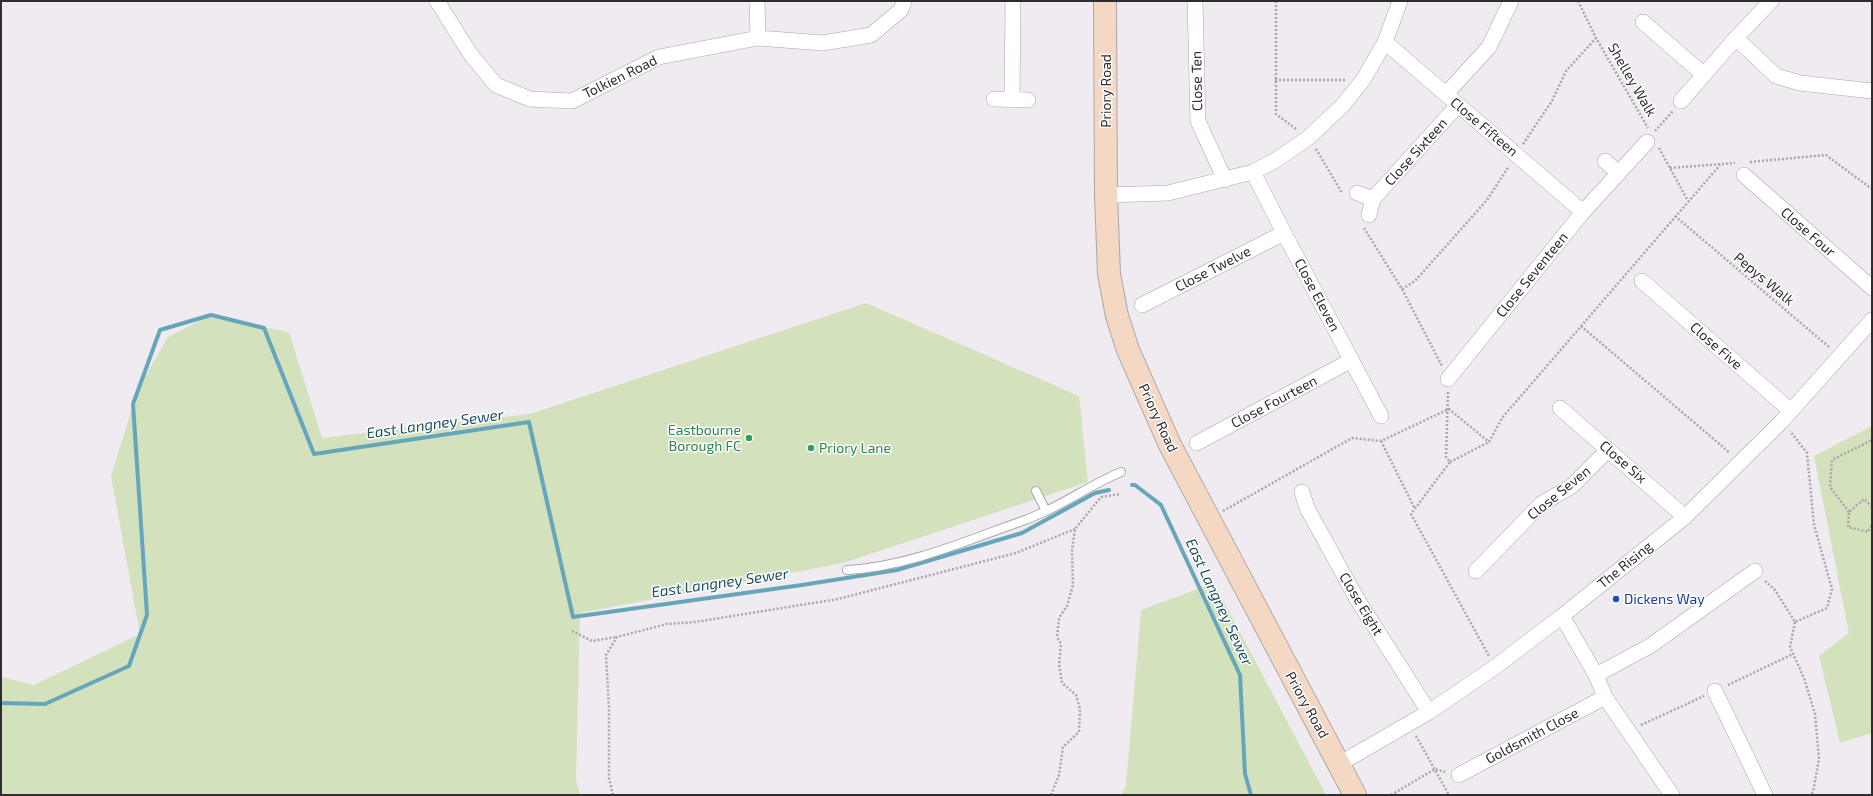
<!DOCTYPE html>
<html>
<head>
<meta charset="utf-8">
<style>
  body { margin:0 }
  #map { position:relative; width:1873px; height:796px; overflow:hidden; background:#efebf0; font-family:"Exo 2",sans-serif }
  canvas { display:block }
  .frame { position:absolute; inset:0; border:2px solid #2e2d2f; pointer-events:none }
</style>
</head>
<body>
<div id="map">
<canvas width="1873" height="796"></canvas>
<div class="frame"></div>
</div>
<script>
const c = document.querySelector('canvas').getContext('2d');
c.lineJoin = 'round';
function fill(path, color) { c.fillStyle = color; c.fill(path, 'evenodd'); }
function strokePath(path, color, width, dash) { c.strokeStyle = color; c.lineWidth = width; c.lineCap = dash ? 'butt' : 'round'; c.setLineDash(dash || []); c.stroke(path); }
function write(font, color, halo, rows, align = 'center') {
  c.font = font + ' "Exo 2",sans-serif'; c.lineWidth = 3; c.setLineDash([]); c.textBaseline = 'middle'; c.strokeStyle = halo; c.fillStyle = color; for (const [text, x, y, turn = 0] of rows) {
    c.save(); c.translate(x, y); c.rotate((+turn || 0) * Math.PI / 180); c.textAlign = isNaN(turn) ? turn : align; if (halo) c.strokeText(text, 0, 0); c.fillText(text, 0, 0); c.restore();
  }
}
fill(new Path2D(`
  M866,303L1079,396L1088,482L843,563L580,613L576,779L580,795H1V677L34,685L140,634L111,476L138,389L168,337L207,317L289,332L322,438L530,414Z
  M1872,426V733L1840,743L1819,656L1849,633L1814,456Z
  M1214,583L1326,795H1121L1126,786L1141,610Z`), '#d4e1bd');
strokePath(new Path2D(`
  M1132,485H1135L1161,505L1240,675L1245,774L1251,795
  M1,703L45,704L129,666L147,615L133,404L160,330L211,315L264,328L314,454L529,422L573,617L802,585L897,570L1022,533L1095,493L1109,490`), '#66a6bb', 4);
const lane = new Path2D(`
  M1036,491L1046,511C1071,499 1095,483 1121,472
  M847,570C909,567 970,539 1028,519L1046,511`);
const street = new Path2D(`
  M437,1L471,55L496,85L530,99L572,101L659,57L758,38L823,43L871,35L901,10L904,1
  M757,1L758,38
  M1195,1L1198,121L1225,180
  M1643,22L1704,75
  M1736,38L1776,76L1800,83L1872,91
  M1385,42L1583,212
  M1446,94L1489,47L1511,1
  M994,99L1028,100
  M1012,100L1013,1
  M1681,101L1736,38L1771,1
  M1605,161L1618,173
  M1253,172L1284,233L1381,416
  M1744,175L1872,288
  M1357,193L1373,199
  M1106,195L1168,193L1253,172L1276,160L1308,138L1343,105L1363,80L1385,42L1400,1
  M1369,215L1373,199L1458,105
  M1642,281L1791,411
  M1142,305L1284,233
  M1448,379L1583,212L1647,142
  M1560,408L1685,517
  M1197,443L1352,360
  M1302,492L1307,508L1357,599L1429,712
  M1476,571L1541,504L1572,486L1608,450
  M1562,616L1596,675L1605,697L1672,795
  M1596,675L1650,646L1755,571
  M1715,691L1765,795
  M1339,764L1429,712L1495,667L1562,616L1685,517L1782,421L1872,320
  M1459,775L1605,697`);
const secondary = new Path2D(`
  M1105,1L1106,195L1109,274L1117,316L1128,350L1170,445L1355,795`);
strokePath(lane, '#a9a6aa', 10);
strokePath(street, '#a9a6aa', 16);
strokePath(secondary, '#a9a6aa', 24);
strokePath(new Path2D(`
  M1276,1V114L1296,129
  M1578,1L1596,38L1648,128
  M1275,80H1345
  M1655,131L1673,111
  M1523,144L1552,101L1566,71L1596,38
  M1659,148L1688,201
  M1316,149L1342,193
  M1750,162L1826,155L1872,189
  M1670,168L1735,163
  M1675,216L1829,347
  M1364,228L1402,289L1442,366
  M1402,289L1415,281L1487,200L1509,166
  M1581,326L1730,453
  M1448,392L1446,457L1450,462L1411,514L1489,656
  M1381,441L1415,509
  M1450,462L1489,442L1502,418L1720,165
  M1872,507L1864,499L1849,512L1848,527L1868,532L1872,524
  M1223,511L1352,438L1381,441L1449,409L1489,442
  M1849,512L1830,487L1832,460L1872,440
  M1765,581L1775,590L1795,622L1827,608L1832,589L1814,525L1807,453L1790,431
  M1795,622L1790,647L1804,678L1815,714L1819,759L1813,792L1810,795
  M572,631L592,641L616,637
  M1728,685L1793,654
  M1641,725L1704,696
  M1416,736L1449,795
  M613,795L609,778V708L606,655L617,637L667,624L695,622L838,599L1016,553L1075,529
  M1051,795L1059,775L1063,747L1079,732L1080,709L1076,695L1062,683L1059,665L1061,644L1057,637L1059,618L1067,606L1073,585L1072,550L1075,529L1101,497L1120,494
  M1391,795L1435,769L1445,772`), '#a8a6a9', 2.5, [2, 2]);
strokePath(lane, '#fff', 8);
strokePath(street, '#fff', 15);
strokePath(secondary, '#f5d8c3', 22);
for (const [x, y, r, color] of [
  [749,438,4,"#2e9e5b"],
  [811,448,4,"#2e9e5b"],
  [1616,599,4,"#1a4fb4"]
]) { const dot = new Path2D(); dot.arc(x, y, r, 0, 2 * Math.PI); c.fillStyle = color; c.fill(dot); strokePath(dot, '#fff', 1.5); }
write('14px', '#2e2d2f', '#fff', [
  ["Tolkien Road",620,77,-26],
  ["Shelley Walk",1632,80,60],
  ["Close Ten",1197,81,-91],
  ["Priory Road",1106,91,-90],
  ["Close Fifteen",1484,127,40],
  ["Close Sixteen",1416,152,-48],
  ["Close Four",1808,232,41],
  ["Close Twelve",1213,269,-27],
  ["Close Seventeen",1532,275,-51],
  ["Pepys Walk",1764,279,40],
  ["Close Eleven",1317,295,62],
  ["Close Five",1716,346,41],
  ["Close Fourteen",1274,402,-28],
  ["Priory Road",1158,418,65],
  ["Close Six",1623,462,41],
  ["Close Seven",1559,493,-39],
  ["The Rising",1625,565,-39],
  ["Close Eight",1361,604,59],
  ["Priory Road",1307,705,61],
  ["Goldsmith Close",1532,736,-28]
]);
write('14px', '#27864d', '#fff', [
  ["Eastbourne",741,430],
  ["Borough FC",741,446],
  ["Priory Lane",819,448,"left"]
], 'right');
write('14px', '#164399', '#fff', [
  ["Dickens Way",1624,599]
], 'left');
write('italic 15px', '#194f5f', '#fff', [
  ["East Langney Sewer",435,424,-8],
  ["East Langney Sewer",720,583,-8],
  ["East Langney Sewer",1219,602,65]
]);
</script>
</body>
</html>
